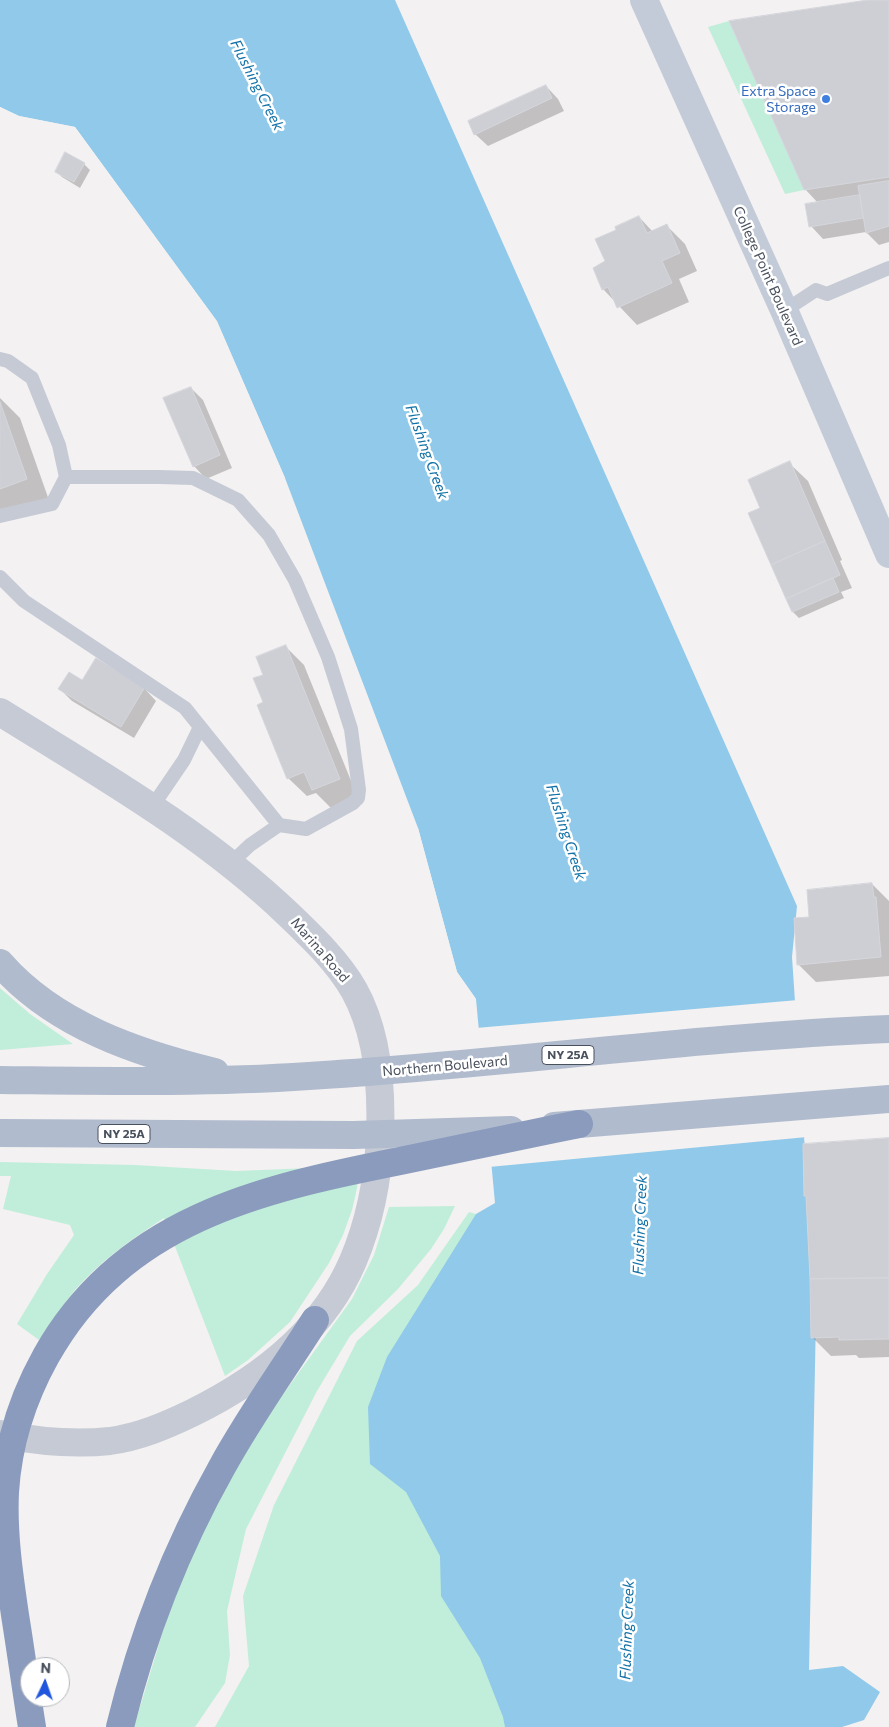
<!DOCTYPE html>
<html>
<head>
<meta charset="utf-8">
<style>
  body { margin:0 }
  #map { position:relative; width:889px; height:1727px; overflow:hidden; background:#f3f1f1; font-family:Commissioner,sans-serif }
  canvas { display:block }
  .north { position:absolute; left:20px; top:1657px; width:50px; height:50px; box-sizing:border-box; background:#fff; border:1px solid #b6b9be; border-radius:50%; rotate:3deg; font-size:14px; font-weight:700; line-height:20px; text-align:center; color:#49515d }
  .north::after { content:''; display:block; margin:auto; width:18px; height:22px; background:#2055dd; clip-path:polygon(50% 0,100% 100%,50% 72%,0 100%) }
</style>
</head>
<body>
<div id="map">
<canvas width="889" height="1727"></canvas>
<div class="north">N</div>
</div>
<script>
const c = document.querySelector('canvas').getContext('2d');
c.lineJoin = 'round';
function fill(path, color) { c.fillStyle = color; c.fill(path, 'evenodd'); }
function strokePath(path, color, width, dash) { c.strokeStyle = color; c.lineWidth = width; c.lineCap = dash ? 'butt' : 'round'; c.setLineDash(dash || []); c.stroke(path); }
function write(font, color, halo, rows, align = 'center') {
  c.font = font + ' Commissioner,sans-serif'; c.lineWidth = 5; c.setLineDash([]); c.textBaseline = 'middle'; c.strokeStyle = halo; c.fillStyle = color; for (const [text, x, y, turn = 0] of rows) {
    c.save(); c.translate(x, y); c.rotate((+turn || 0) * Math.PI / 180); c.textAlign = isNaN(turn) ? turn : align; if (halo) c.strokeText(text, 0, 0); c.fillText(text, 0, 0); c.restore();
  }
}
fill(new Path2D(`
  M729,21L804,190L785,194L708,27Z
  M0,988L30,1014L73,1044L0,1050Z
  M0,1162L135,1165L236,1171L360,1166L357,1188L352,1210L343,1235L329,1263L290,1322L248,1360L225,1376L164,1218C132,1239 100,1261 75,1290C62,1306 51,1323 39,1340L17,1324L47,1274L74,1235L70,1225L3,1209L11,1176H0Z
  M455,1206L444,1229L431,1249L398,1289L350,1336L317,1391L246,1529L227,1611L230,1655L225,1683L195,1727H134L165,1624L178,1589L207,1522L242,1456L284,1393L352,1299L374,1255L389,1207Z
  M469,1212L476,1214L453,1280L536,1727H215L249,1666L243,1596L274,1505L357,1341L418,1285Z`), '#c1eeda');
fill(new Path2D(`
  M0,0H395L797,906L792,957L816,1315L809,1670L843,1666L880,1692L864,1720L842,1727H505L503,1717L480,1658L441,1596L440,1556L406,1492L370,1464L368,1407L387,1357L476,1214L495,1203L476,999L457,972L418,828L285,478L217,322L75,127L19,116L0,107Z`), '#90c9e9');
fill(new Path2D(`
  M0,107L19,116L75,127L217,321L285,478L283,479L215,323L73,129L18,119L0,110Z
  M418,828L457,972L476,999L473,998L455,973L416,829Z
  M798,1000L807,1137L489,1167L476,1028Z`), '#f3f1f1');
fill(new Path2D(`
  M877,0H889V242L879,245L866,232L823,239L811,226L818,203L805,189Z
  M546,86L558,99L564,111L488,146L475,134Z
  M84,164L90,170L80,188L62,177L56,171Z
  M639,217L653,232L667,226L685,244L697,271L679,279L689,302L637,325L603,289L607,261L617,231Z
  M191,388L203,400L232,468L206,479L194,466Z
  M0,398L20,418L50,503L0,521Z
  M789,463L808,481L842,560L840,561L852,588L841,592L844,598L799,618L793,612L750,514L762,509Z
  M286,647L304,665L358,798L331,808L316,793L307,796L288,778L265,703V675Z
  M83,682L144,688L156,701L134,738L72,701L60,689Z
  M872,884L889,901V976L816,982L798,964L810,918Z
  M889,1140V1357L859,1358L856,1355L831,1356L812,1337L808,1198L805,1196Z`), '#0003');
const building = new Path2D(`
  M868,0H889V177L804,190L729,21Z
  M546,85L552,98L474,135L468,121Z
  M65,152L85,163L74,182L55,172Z
  M889,181V226L866,233L858,186Z
  M860,195L863,218L809,227L805,204Z
  M639,216L647,233L667,224L680,253L662,261L672,283L617,308L608,287L602,290L593,268L605,261L595,239L616,230L615,227Z
  M191,387L220,455L193,467L163,398Z
  M0,402L27,479L0,489Z
  M790,461L825,541L771,565L748,513L760,508L748,480Z
  M825,541L840,575L786,599L771,565Z
  M833,578L839,592L792,612L786,599Z
  M286,645L340,779L312,790L304,772L287,779L257,705L263,702L253,678L263,675L256,657Z
  M96,658L145,687L121,727L58,689L69,672L82,680Z
  M872,883L874,897H876L881,957L797,965L794,918L809,917L807,890Z
  M889,1138V1278L810,1279L806,1196H804L803,1144Z
  M889,1278V1339L839,1340V1337L811,1338L810,1279Z`);
fill(building, '#cecfd5');
strokePath(building, '#d5d6dc', 1);
strokePath(new Path2D(`
  M784,311L816,290L827,294L889,268
  M0,359L8,361L32,378L59,445L66,477L52,504L0,516
  M66,477H159L193,478L238,500L269,535L295,580L328,657L351,729L359,790L358,798L353,803L306,829L279,825
  M0,577L24,601L185,708L279,825L250,845L231,863
  M152,807L184,760L200,727`), '#c5cad5', 14);
strokePath(new Path2D(`
  M0,712C101,775 202,832 289,915C312,937 338,962 354,990C378,1033 382,1087 380,1136C378,1179 370,1221 353,1261C323,1331 259,1380 192,1413C165,1426 139,1437 110,1441C74,1445 35,1441 0,1434`), '#c5cad5', 28);
strokePath(new Path2D(`
  M644,0L784,310L889,554`), '#c4cbd8', 28);
strokePath(new Path2D(`
  M0,963C54,1025 137,1053 215,1072
  M0,1080C103,1081 206,1083 309,1076C503,1064 695,1037 889,1029
  M554,1126L889,1099
  M0,1133L354,1135L511,1130`), '#b1bbce', 28);
strokePath(new Path2D(`
  M32,1727C26,1690 21,1652 15,1615C9,1574 3,1533 5,1492C8,1444 22,1399 46,1356C122,1220 259,1189 400,1161C459,1149 519,1136 579,1124
  M120,1727C142,1636 176,1549 222,1467C250,1416 284,1369 315,1320`), '#8a9bbd', 28);
for (const [x, y, r, color] of [
  [826,99,5,"#3f7fe0"]
]) { const dot = new Path2D(); dot.arc(x, y, r, 0, 2 * Math.PI); c.fillStyle = color; c.fill(dot); strokePath(dot, '#fff', 2); }
for (const [x, y, w] of [
  [568,1055,52],
  [124,1134,52]
]) { const box = new Path2D(); box.roundRect(x - w / 2, y - 9.5, w, 19, 4); c.fillStyle = '#fff'; c.fill(box); strokePath(box, '#49515d', 1); }
write('bold 12px', '#49515d', null, [
  ["NY 25A",568,1055],
  ["NY 25A",124,1134]
]);
write('14px', '#366cbe', '#fff', [
  ["Extra Space",816,91],
  ["Storage",816,107]
], 'right');
write('14px', '#49515d', '#fff', [
  ["College Point Boulevard",768,276,66],
  ["Marina Road",320,950,49],
  ["Northern Boulevard",445,1066,-5]
]);
write('italic 15px', '#1271a7', '#fff', [
  ["Flushing Creek",257,85,63],
  ["Flushing Creek",427,452,70],
  ["Flushing Creek",566,832,72],
  ["Flushing Creek",640,1225,-88],
  ["Flushing Creek",627,1630,-88]
]);
</script>
</body>
</html>
